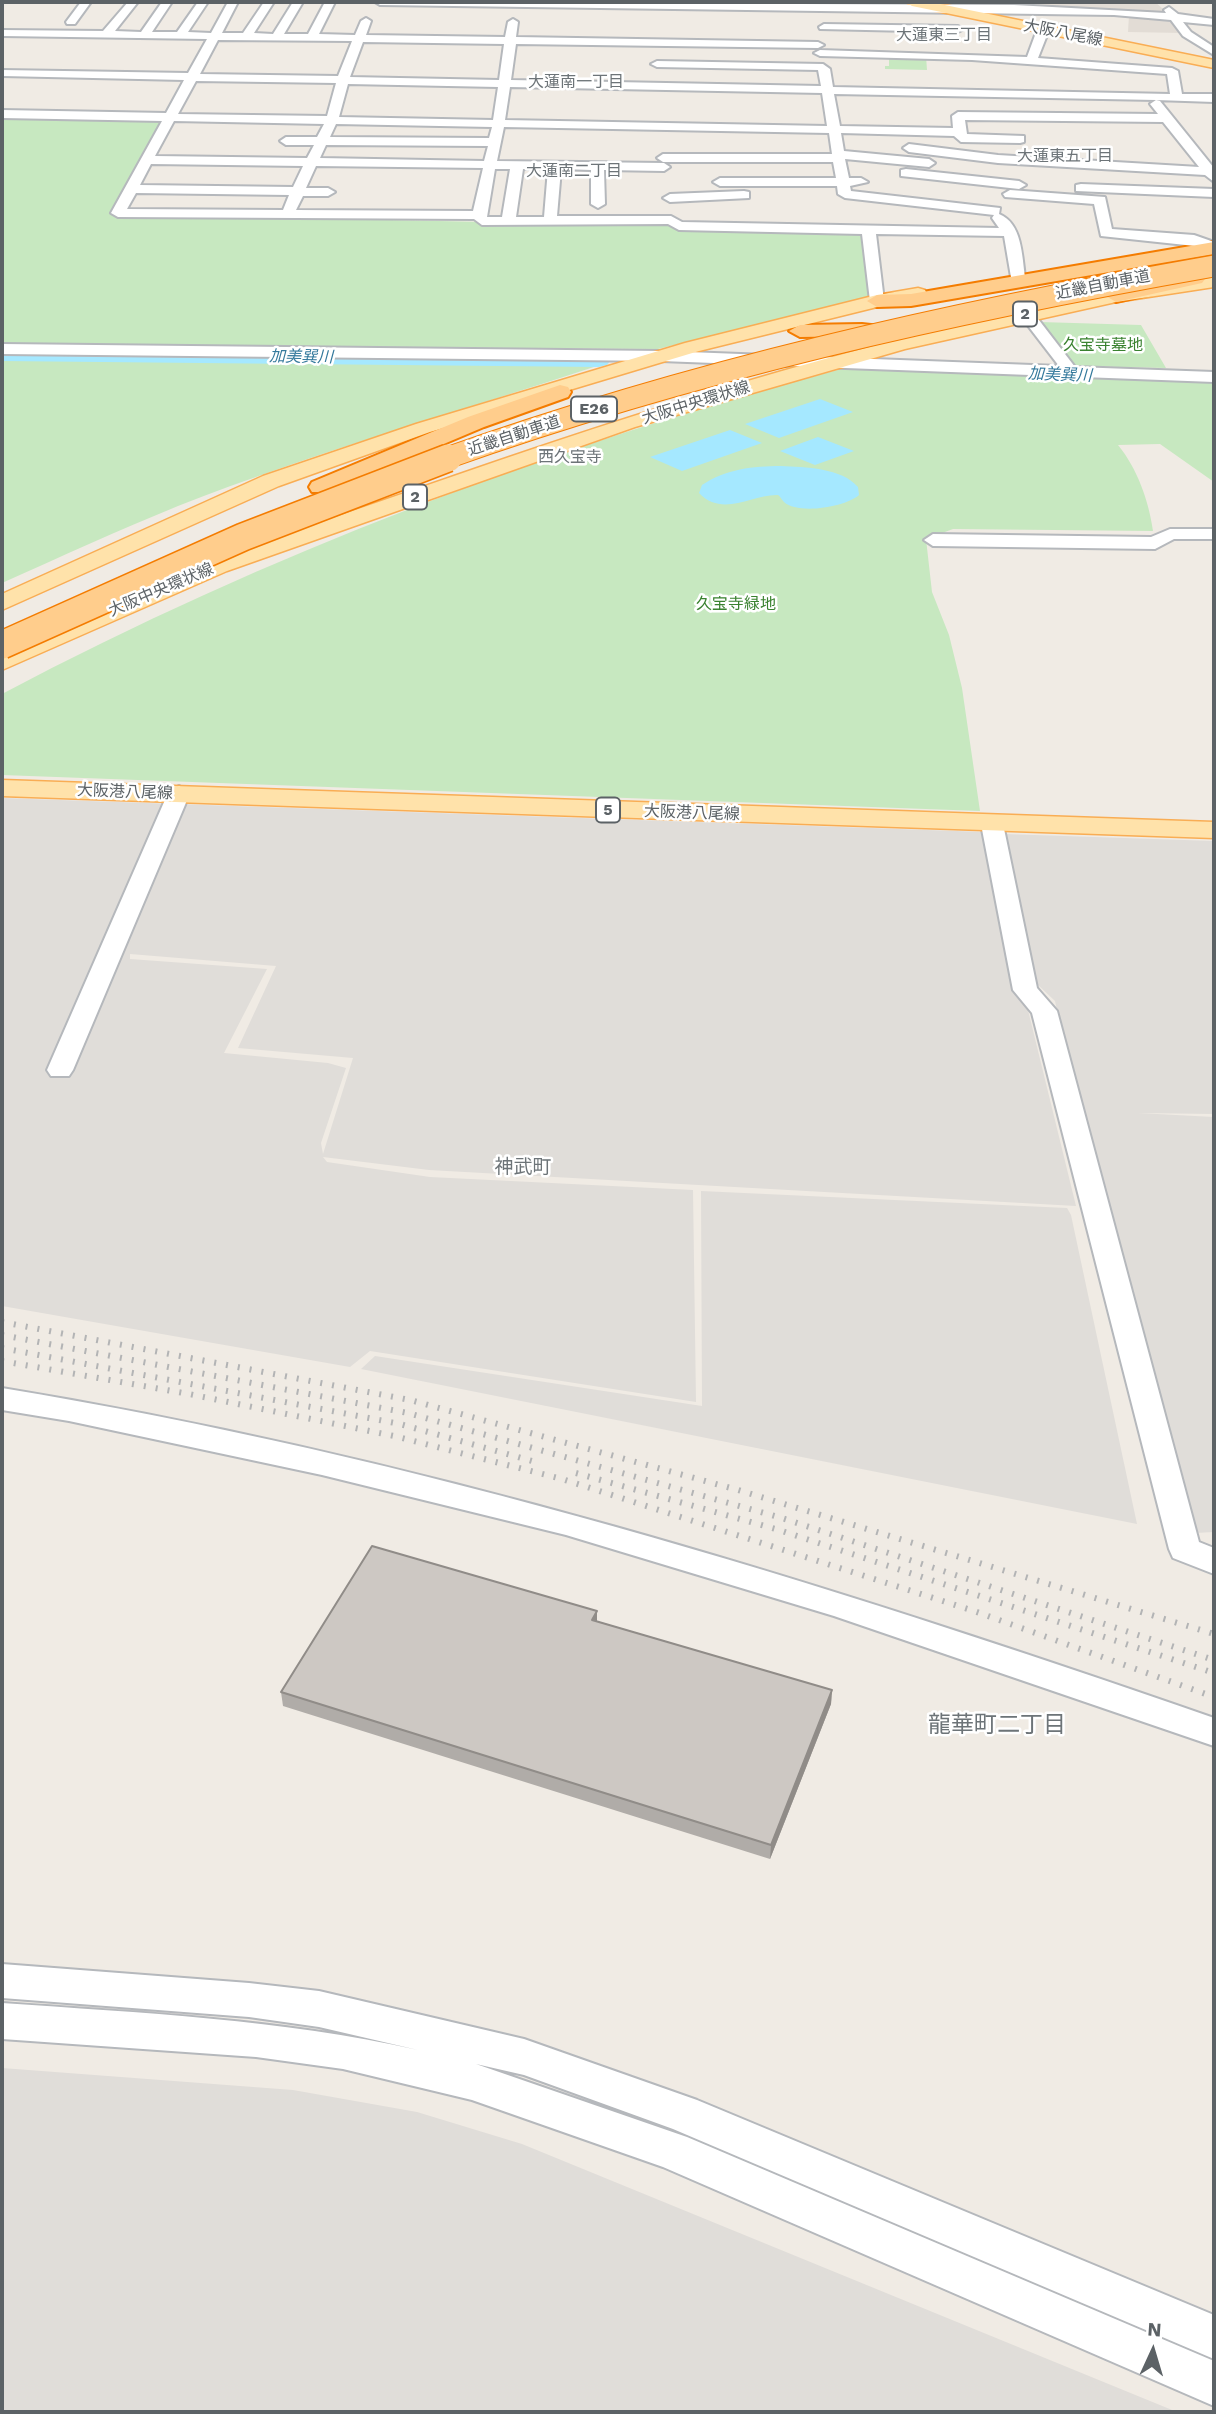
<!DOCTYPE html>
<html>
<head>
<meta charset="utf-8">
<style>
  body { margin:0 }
  #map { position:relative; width:1216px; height:2414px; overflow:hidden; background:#f0ebe4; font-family:"Work Sans",sans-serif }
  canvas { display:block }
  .frame { position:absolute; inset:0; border:4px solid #5c6266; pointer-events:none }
  .north { position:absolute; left:1118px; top:2316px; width:70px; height:70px; -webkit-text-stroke:5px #fff; paint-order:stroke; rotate:4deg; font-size:19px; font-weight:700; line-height:28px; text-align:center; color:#5c6266 }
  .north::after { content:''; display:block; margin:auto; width:24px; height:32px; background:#5c6266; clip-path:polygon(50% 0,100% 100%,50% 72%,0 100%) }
</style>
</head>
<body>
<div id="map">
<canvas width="1216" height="2414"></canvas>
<div class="frame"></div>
<div class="north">N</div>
</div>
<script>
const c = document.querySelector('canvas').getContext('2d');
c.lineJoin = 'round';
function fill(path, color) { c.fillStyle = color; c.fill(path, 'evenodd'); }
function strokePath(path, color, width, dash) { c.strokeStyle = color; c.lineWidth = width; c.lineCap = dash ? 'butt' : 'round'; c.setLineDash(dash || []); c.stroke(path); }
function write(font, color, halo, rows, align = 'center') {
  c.font = font + ' "Work Sans","Noto Sans JP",sans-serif'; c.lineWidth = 5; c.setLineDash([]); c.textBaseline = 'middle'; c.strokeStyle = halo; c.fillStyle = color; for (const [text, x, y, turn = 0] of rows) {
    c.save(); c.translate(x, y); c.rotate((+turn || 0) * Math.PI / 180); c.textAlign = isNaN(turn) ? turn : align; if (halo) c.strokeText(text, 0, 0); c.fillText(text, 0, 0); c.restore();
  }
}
fill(new Path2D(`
  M2,798L985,832L1015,994L1027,1006L1076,1206L429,1170L323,1157L327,1162L430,1177L693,1190L696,1402L370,1351L350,1367L2,1306ZM130,954L276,966L238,1048L353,1058L323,1154L321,1143L346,1068L328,1063L224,1053L267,969L130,959Z
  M1004,834L1214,841V1114L1138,1113L1214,1117V1532L1195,1533L1079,1111L1055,1001L1037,984Z
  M701,1191L1067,1208L1071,1215L1137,1524L361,1369L375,1356L702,1406Z
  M2,2068L293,2090L417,2112L522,2144L1177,2412H2Z`), '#e0ddd9');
fill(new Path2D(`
  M968,2H1155L1170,15L969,5Z
  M1129,15L1172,17L1183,33L1128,32Z`), '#e2dcd5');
fill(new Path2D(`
  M889,55L926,56L927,70L885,69V66H889Z
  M2,115L160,118L163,121L114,214L485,222L666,221L673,227L857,231L865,235L871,296L658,349L2,345Z
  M1040,322L1141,325L1166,368L1072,366Z
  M2,356L597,361V366C458,412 316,452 178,506C119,530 60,557 2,583Z
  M841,369L1214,383V482L1160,444L1118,445C1137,468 1149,501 1153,531L953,529L926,539L932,592L949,635L962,688L980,811L2,775V694C267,554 551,446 841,369Z`), '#c7e8c0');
fill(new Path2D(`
  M820,399L853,412L779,438L745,424Z
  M730,430L762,443L682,471L650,457Z
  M818,437L854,451L815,465L780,451Z
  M781,466C805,467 842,468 858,487L859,495C846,507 798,515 784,502C781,499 780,496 778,495C752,494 723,518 699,493L702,485C726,469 753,466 781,466Z`), '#a5e8ff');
fill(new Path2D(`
  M2,347L599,353L607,355L611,360L607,365L599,367L2,361Z`), '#a5e8ff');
const minor = new Path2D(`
  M81,2H91L75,24H67L66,22Z
  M128,2H138L115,31L141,32L162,2H172L152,32H177L198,2H208L188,32L211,33L228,2H238L222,33H243L264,2H274L254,33L273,34L293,2H303L284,34H308L325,2H335L319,34L355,35L361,21L366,18L371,21L366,35L505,37L508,22L513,19L518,22L516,37L818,42L824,45L818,48L516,44L511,80L821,86L818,70L657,67L651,64L657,61L823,64L830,69L833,87L1170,94L1167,74L972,60L820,56L814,53L820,50L1027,57L1037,30L1043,27L1049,30L1038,58L1172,68L1178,71L1182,94H1214V102L1156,100L1160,101L1214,168V182L1205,175L998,163L909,152L903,148L909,144L998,155L1199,167L1163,122L965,120L967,134L1024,136V142L1020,143L961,142L954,136L841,133L844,151L929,159L935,163L929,167L845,159L849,178H861L868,182L850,186L851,191L1000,208L999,214C1022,223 1022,256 1025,277L1018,281L1011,277L1004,236L876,234L884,301L877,305L870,301L862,234L679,230L668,224L482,225L474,219L118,217L111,213L162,121L2,118V110L166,113L184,80L2,76V70L188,73L207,39L2,36V30L103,31ZM218,40L352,41L338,76L200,74ZM363,42L504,44L499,80L350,77ZM196,81L336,83L327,116L178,114ZM348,84L498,87L493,120L339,117ZM510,87L822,93L827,126L505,120ZM834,94L1156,100L1150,104L1158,114L958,112L952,116L953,128L840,126ZM174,121L324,124L317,137H286L280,141L286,145H314L307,158L155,156ZM336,124L492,127L489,138L330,137ZM504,127L829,133L832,154H663L657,158L663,162H833L836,178H720L713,182L720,186H837L838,194L845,198L994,215L992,218L999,228L682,222L671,216H557L561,169L591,170V204L598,208L605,204L604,170L664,171L670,167L664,163L497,161ZM326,145L488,146L484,161L320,158ZM151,164L303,166L293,187L140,185ZM316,166L483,168L473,211L296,210L303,196H328L335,192L328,188H306ZM495,169H510L502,217H487ZM523,169H548L544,217H516ZM136,193L289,195L283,210L127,209Z
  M375,2L1014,5L1166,13L1164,10L1169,7L1178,14L1214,19V25L1183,22L1191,32L1214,47V55L1183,36L1171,20L1114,15L380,5Z
  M824,24L958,26L964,29L958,32L820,29L819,27Z
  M906,169L1019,181L1026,185L1019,189L901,176V170Z
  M1081,184L1214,189V197L1076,191V185Z
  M1010,190L1105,197L1112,229L1194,235L1214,242V248L1101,236L1094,204L1005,197L1003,194Z
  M744,191L749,192V198L670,202L663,198L670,194Z
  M1027,309L1032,311L1075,367L1214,372V382L661,361L2,354V344L661,351L1059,366L1019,314Z
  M1170,529H1214V539H1174L1155,549L933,546L924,540L933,534L1151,537Z
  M179,786L190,793L73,1070L69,1076H51L47,1070L168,793Z
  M992,817L1003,824L1037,988L1057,1011L1199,1542L1214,1548V1574L1173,1558L1169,1549L1032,1013L1013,990L981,824Z
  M2,1388C417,1456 818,1580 1214,1718V1746L834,1616L566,1535L322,1475L69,1421L2,1410Z
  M2,1964L249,1983L319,1991L524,2039L697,2100L1214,2315V2359L673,2129L524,2075L476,2064L687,2137L1214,2361V2406L663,2167L472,2100L343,2069L256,2057L2,2039V2003C142,2013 281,2019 418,2050L319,2027L249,2017L2,1998Z`);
const major = new Path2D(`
  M906,2H930L1214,60V68L912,6Z
  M1214,277V287L1116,302L905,349L635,427L227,571L2,670V654C71,621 140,587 212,560C292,531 374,504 454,476C702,390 954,313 1214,277Z
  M918,288L925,290L927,294L925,298L877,307L699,351L430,432L279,486L2,610V594L263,476L416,424L685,343L877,295Z
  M2,780L1214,822V838L2,796Z`);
const highway = new Path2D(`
  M1214,242V254L911,306L877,307L867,301L877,295L911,294Z
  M1195,273L1202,275L1205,279L1202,283L1116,302L1106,296L1109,292Z
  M862,324L898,328L909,334L898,340L862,336L800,337L789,331L800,325Z
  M560,385L568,387L571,392L568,397L484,427L330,492H312L309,487L312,482L468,417Z`);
strokePath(minor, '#b5b8bc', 4);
strokePath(major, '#f9ad54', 3);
strokePath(highway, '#f47c00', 4);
fill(minor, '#fff');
fill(major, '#ffe2aa');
fill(highway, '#ffcd8c');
strokePath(new Path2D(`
  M2,1322L410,1400L738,1490L1214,1634
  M2,1335L408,1413L782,1518L1214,1660
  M2,1348L400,1424L539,1463
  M2,1361L189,1394L394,1436L562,1479L974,1611L1214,1697
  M576,1473L779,1530L1214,1673`), '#b3b4b5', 6, [2, 10]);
const highwayBridgeFar1 = new Path2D(`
  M444,459C694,370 952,312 1214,266`);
const highwayBridge = new Path2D(`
  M2,645L243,537L448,458`);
strokePath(highwayBridgeFar1, '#f47c00', 23, []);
strokePath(highwayBridge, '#f47c00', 30, []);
strokePath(highwayBridgeFar1, '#ffcd8c', 21);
strokePath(highwayBridge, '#ffcd8c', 27);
fill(new Path2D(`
  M597,1621L832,1690L831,1704L770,1859L283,1706L281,1692Z`), '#b0aca8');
fill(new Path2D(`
  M597,1611V1625L592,1620Z
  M832,1690L831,1704L770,1859L771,1845Z`), '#908c88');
const building = new Path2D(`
  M372,1546L597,1611L592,1620L832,1690L771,1845L281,1692Z`);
fill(building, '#cdc8c3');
strokePath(building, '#908c88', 2);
write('16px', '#5c6266', '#fff', [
  ["大阪八尾線",1063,33,11],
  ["近畿自動車道",1103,285,-11],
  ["大阪中央環状線",696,403,-17],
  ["近畿自動車道",514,436,-18],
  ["大阪中央環状線",161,590,-23],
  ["大阪港八尾線",125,792,2],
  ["大阪港八尾線",692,813,2]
]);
write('16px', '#6d7478', '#fff', [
  ["大蓮東三丁目",944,35],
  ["大蓮南一丁目",576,82],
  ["大蓮東五丁目",1065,156],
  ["大蓮南二丁目",574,171],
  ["西久宝寺",570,457]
]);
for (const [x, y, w] of [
  [1025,314,24],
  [594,409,46],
  [415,497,24],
  [608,810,24]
]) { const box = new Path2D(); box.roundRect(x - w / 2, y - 12.5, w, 25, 5); c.fillStyle = '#fff'; c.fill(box); strokePath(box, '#5c6266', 2); }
write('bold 16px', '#5c6266', null, [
  ["2",1025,314],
  ["E26",594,409],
  ["2",415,497],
  ["5",608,810]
]);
write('16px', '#3a8230', '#fff', [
  ["久宝寺墓地",1103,345],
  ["久宝寺緑地",736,604]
]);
write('italic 16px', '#34799c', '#fff', [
  ["加美巽川",301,357,1],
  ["加美巽川",1060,375,2]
]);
write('19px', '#6d7478', '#fff', [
  ["神武町",523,1167]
]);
write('23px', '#6d7478', '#fff', [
  ["龍華町二丁目",997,1725]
]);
</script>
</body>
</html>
